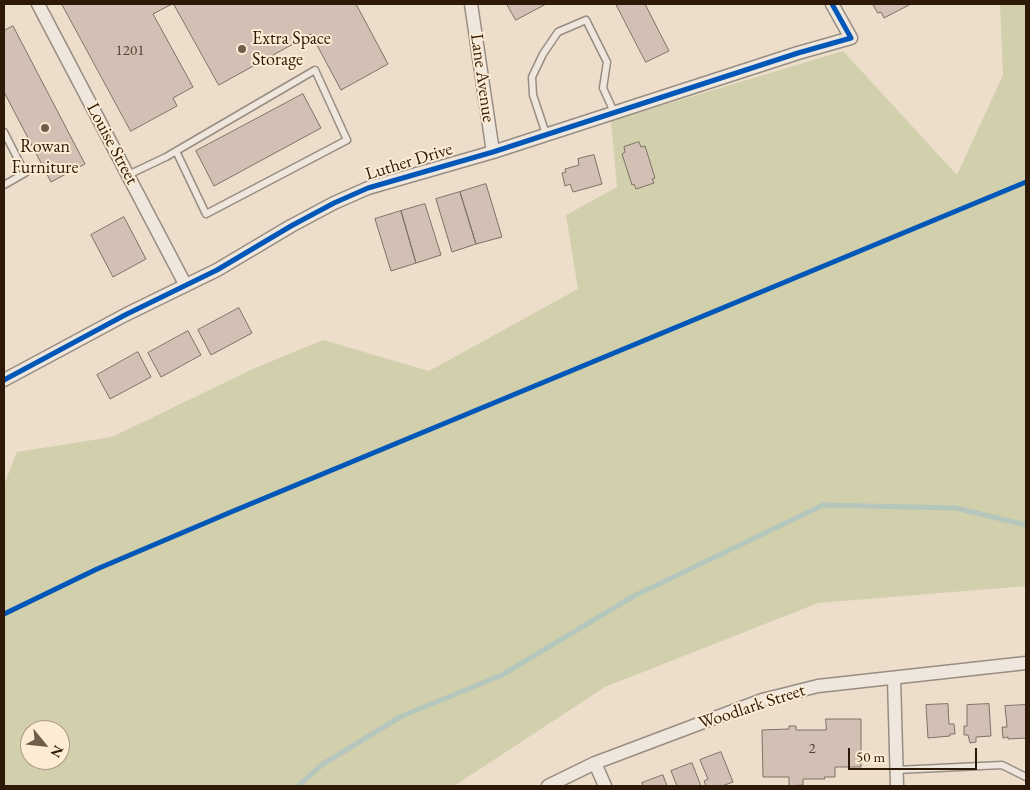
<!DOCTYPE html>
<html>
<head>
<meta charset="utf-8">
<style>
  body { margin:0 }
  #map { position:relative; width:1030px; height:790px; overflow:hidden; background:#ecdecb; font-family:"EB Garamond",serif }
  canvas { display:block }
  .frame { position:absolute; inset:0; border:5px solid #2e1808; pointer-events:none }
  .north { position:absolute; left:20px; top:720px; width:50px; height:50px; box-sizing:border-box; background:#fcecd4; border:1px solid #aa9782; border-radius:50%; rotate:118deg; font-size:14px; font-weight:700; line-height:20px; text-align:center; color:#2e1808 }
  .north::after { content:''; display:block; margin:auto; width:18px; height:22px; background:#705d4c; clip-path:polygon(50% 0,100% 100%,50% 72%,0 100%) }
  .scale { position:absolute; left:848px; top:748px; width:129px; height:22px; box-sizing:border-box; border:2px solid #2e1808; border-top:0; padding-left:6px; font-size:15px; line-height:18px; white-space:nowrap; color:#2e1808; -webkit-text-stroke:4px #fcecd4; paint-order:stroke }
</style>
</head>
<body>
<div id="map">
<canvas width="1030" height="790"></canvas>
<div class="frame"></div>
<div class="north">N</div>
<div class="scale">50 m</div>
</div>
<script>
const c = document.querySelector('canvas').getContext('2d');
c.lineJoin = 'round';
function fill(path, color) { c.fillStyle = color; c.fill(path, 'evenodd'); }
function strokePath(path, color, width, dash) { c.strokeStyle = color; c.lineWidth = width; c.lineCap = dash ? 'butt' : 'round'; c.setLineDash(dash || []); c.stroke(path); }
function write(font, color, halo, rows, align = 'center') {
  c.font = font + ' "EB Garamond",serif'; c.lineWidth = 4; c.setLineDash([]); c.textBaseline = 'middle'; c.strokeStyle = halo; c.fillStyle = color; for (const [text, x, y, turn = 0] of rows) {
    c.save(); c.translate(x, y); c.rotate((+turn || 0) * Math.PI / 180); c.textAlign = isNaN(turn) ? turn : align; if (halo) c.strokeText(text, 0, 0); c.fillText(text, 0, 0); c.restore();
  }
}
fill(new Path2D(`
  M1000,4H1026V586L818,603L605,687L454,786H4V485L17,452L112,437L253,369L323,340L429,371L578,289L566,215L617,187L611,121L843,51L957,175L1003,75ZM30,730H60V760H30Z`), '#d1cfac');
strokePath(new Path2D(`
  M298,786L323,764L402,716L502,675L634,596L823,505L956,508L1026,525`), '#b5c7bc', 5);
const building = new Path2D(`
  M62,4H172L153,14L193,87L173,98L177,106L131,131Z
  M174,4H356L388,64L341,90L311,34L219,85Z
  M507,4H546L516,20Z
  M616,4H645L669,51L646,62Z
  M873,4H908L909,5L884,18L881,12L878,13Z
  M13,26L85,164L51,182L4,92V31Z
  M303,94L321,128L214,186L196,151Z
  M639,142L641,147L645,146L655,178L652,179L654,183L636,189L634,184L632,185L622,154L625,152L624,147Z
  M594,155L602,184L573,192L570,184L565,186L562,173L566,172L565,169L579,165L578,159Z
  M486,184L502,237L476,244L460,192Z
  M460,192L476,244L452,252L436,199Z
  M425,204L441,255L416,263L401,211Z
  M401,211L416,263L391,271L375,219Z
  M124,217L146,259L113,277L91,235Z
  M239,308L252,333L211,355L198,330Z
  M188,331L201,355L161,377L148,353Z
  M138,352L151,377L110,399L97,375Z
  M948,704L949,724H954L955,734H950V736L928,738L926,705Z
  M989,704L991,736L976,737V742L970,743L968,735H964V726H967V705Z
  M1026,705V738L1008,739V737L1003,738L1002,727H1007L1005,706Z
  M826,719H861V767H835V777H824L825,779H803V785L789,786V777H763L762,730L789,729V726H796V730H826Z
  M721,752L733,782L722,786H706L704,781L708,779L700,760Z
  M692,763L701,786H677L671,771Z
  M663,775L667,786H643L642,783Z`);
fill(building, '#d3c0b4');
strokePath(building, '#7d7266', 1);
const lane = new Path2D(`
  M4,132L25,173L4,185
  M546,134L533,95L532,77L543,54L558,32L586,20L607,62L603,88L614,112
  M128,175L166,157L315,70L347,140L206,214L176,151
  M896,770L1002,765L1026,777`);
const street = new Path2D(`
  M38,4L185,284
  M471,4L493,152
  M4,380L125,315L217,270L291,226L334,203L368,188L493,152L798,53L851,38L832,4
  M894,678L897,786
  M595,763L605,786
  M548,786L595,763L762,700L818,686L1026,663`);
strokePath(lane, '#988d80', 9);
strokePath(street, '#988d80', 15);
strokePath(lane, '#efe7de', 6);
strokePath(street, '#efe7de', 12);
strokePath(new Path2D(`
  M4,380L125,315L217,270L291,226L334,203L368,188L493,152L798,53L851,38L832,4
  M4,614L97,569L231,512L1026,182`), '#0057b8', 5);
for (const [x, y, r, color] of [
  [242,49,5,"#705d4c"],
  [45,128,5,"#705d4c"]
]) { const dot = new Path2D(); dot.arc(x, y, r, 0, 2 * Math.PI); c.fillStyle = color; c.fill(dot); strokePath(dot, '#fcecd4', 2); }
write('15px', '#574233', null, [
  ["1201",130,51],
  ["2",812,749]
]);
write('18px', '#2e1808', '#fcecd4', [
  ["Extra Space",252,39],
  ["Storage",252,60],
  ["Rowan",45,147,"center"],
  ["Furniture",45,168,"center"]
], 'left');
write('18px', '#2e1808', '#fcecd4', [
  ["Lane Avenue",482,78,82],
  ["Louise Street",112,144,62],
  ["Luther Drive",409,162,-17],
  ["Woodlark Street",752,707,-18]
]);
</script>
</body>
</html>
